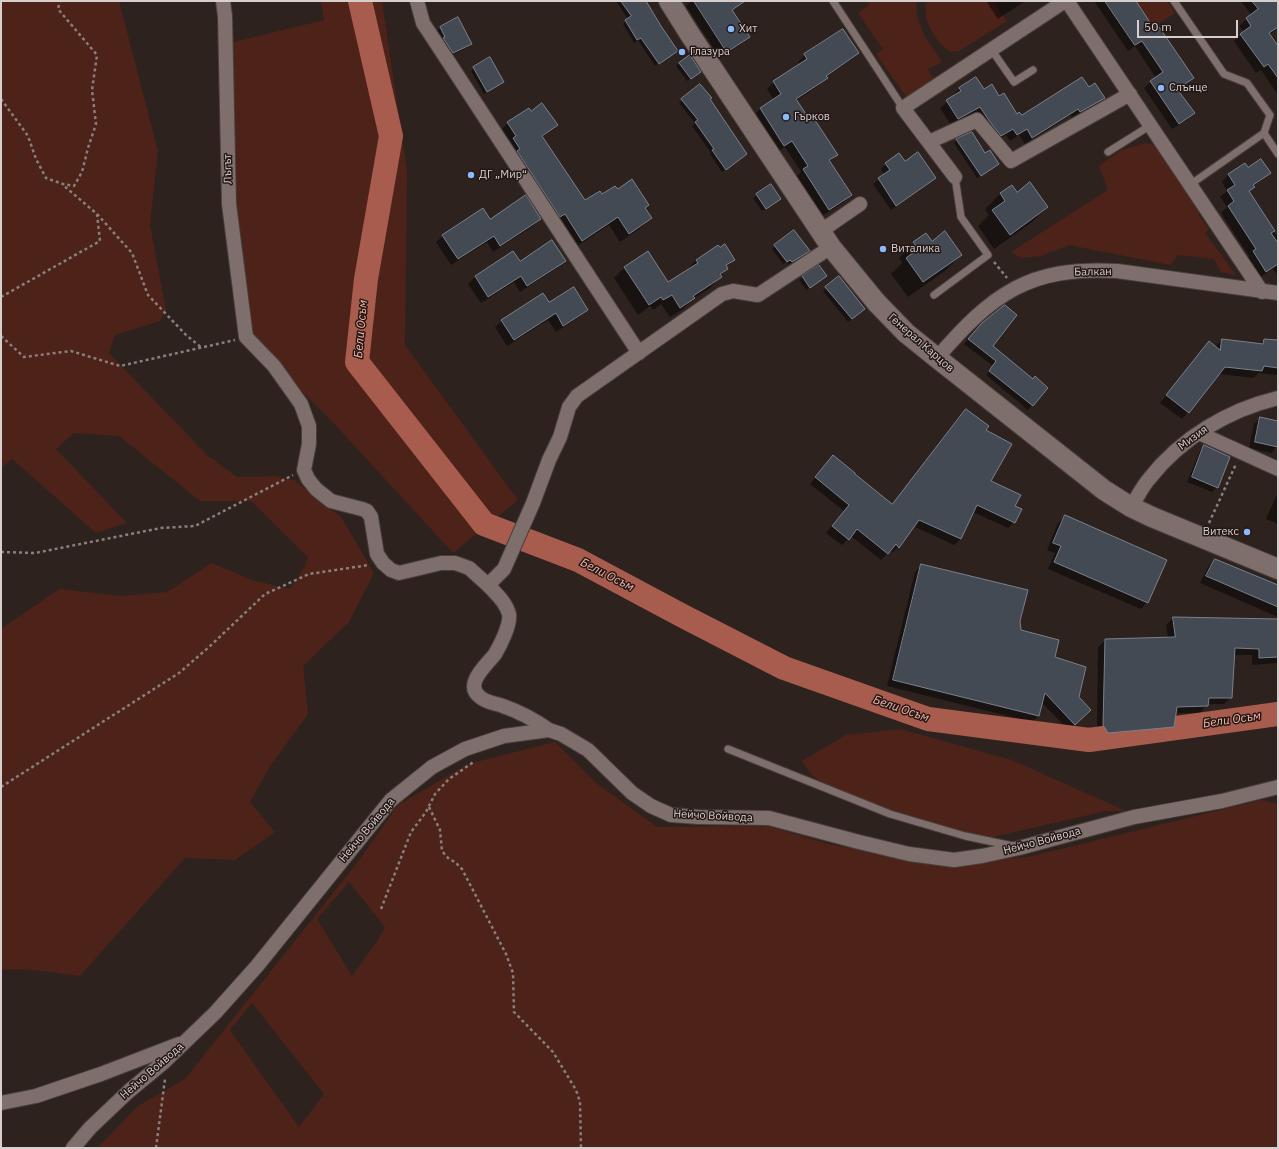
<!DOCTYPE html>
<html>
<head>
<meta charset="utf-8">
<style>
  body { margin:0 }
  #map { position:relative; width:1279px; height:1149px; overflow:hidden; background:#2e221f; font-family:"IBM Plex Sans",sans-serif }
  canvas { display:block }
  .frame { position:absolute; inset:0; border:2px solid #d7cfcd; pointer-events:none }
  .scale { position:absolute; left:1137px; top:20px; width:101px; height:18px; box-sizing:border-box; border:2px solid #d7cfcd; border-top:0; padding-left:5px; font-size:12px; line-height:14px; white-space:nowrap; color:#d7cfcd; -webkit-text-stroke:3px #241816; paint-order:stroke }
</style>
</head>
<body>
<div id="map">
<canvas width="1279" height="1149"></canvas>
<div class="frame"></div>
<div class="scale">50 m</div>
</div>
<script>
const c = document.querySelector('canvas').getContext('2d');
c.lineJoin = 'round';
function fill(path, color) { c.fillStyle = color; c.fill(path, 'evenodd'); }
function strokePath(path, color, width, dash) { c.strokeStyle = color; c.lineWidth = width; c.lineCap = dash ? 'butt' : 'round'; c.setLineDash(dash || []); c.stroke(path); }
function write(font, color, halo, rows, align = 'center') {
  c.font = font + ' "IBM Plex Sans",sans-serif'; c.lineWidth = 3; c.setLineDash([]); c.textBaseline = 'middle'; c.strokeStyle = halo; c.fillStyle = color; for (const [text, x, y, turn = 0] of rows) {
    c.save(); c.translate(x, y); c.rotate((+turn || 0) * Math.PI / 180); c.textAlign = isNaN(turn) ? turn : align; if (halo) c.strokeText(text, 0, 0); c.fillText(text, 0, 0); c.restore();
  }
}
fill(new Path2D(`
  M1,1H119L158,151L150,225L166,310L160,321L115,335L109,353L208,456L237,477L275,476L294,480L341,517L374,573L349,622L303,666L308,714L271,765L250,802L275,832L235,860L185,858L80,976C54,973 27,967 1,970V629L59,589L120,596L167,592L212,563L252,580L290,589L305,566L308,557L251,501H200L119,436L74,433L56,449L127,523L96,533L12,459L1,468Z
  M321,1H382L407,172L405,345L518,500L453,553L327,416L246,337L229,204L226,44L324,20Z
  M866,1H917L916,13L924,35L942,62L928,70L934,80L907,98L876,54L883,49L858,13L869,5Z
  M926,1H993L1007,21L959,51L950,52C934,39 923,22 926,1Z
  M1136,1H1167L1175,13L1153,27Z
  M1146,143L1157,146L1205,211L1198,215L1209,229L1205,233L1236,275L1221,272L1214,259L1178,255L1170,265L1069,245L1041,256L1021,258L1011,252L1108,190L1099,166L1121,150Z
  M900,729L1012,760L1126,811H1106L976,841L837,796L811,774L802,761L846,735Z
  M555,742L595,782L657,827L768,826L828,844L943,864L1028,857L1261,800L1278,804V1148H97L138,1106L185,1079L360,859L398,805L468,764ZM349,882L385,927L378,940L352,976L317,919ZM252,1003L324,1094L299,1127L230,1030Z`), '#4d2219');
fill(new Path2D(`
  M616,1H645L677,51L655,66L638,40L634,43L623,24L628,19Z
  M692,1H731L735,7L731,11L748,37L741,44L720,58L686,6Z
  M986,1H1025L998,19Z
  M1094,1H1135L1153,28L1193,78L1186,84L1177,90L1193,113L1187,120L1172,129L1144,88L1156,78L1135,46L1128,51Z
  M1241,1H1278V28L1269,35L1278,48V95L1261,70L1256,73L1234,41L1244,32L1239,26L1251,15Z
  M458,18L471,43L468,47L450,56L437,31L440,28Z
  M858,53L851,60L825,77L826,78L819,85L796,101L809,121L837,155L829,162L851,195L844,202L822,216L796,177L801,172L785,147L777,152L753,116L760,109L774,100L767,89L774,82L800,65L798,62L805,55Z
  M679,63L696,75L687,81L676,66Z
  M474,68L503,82L484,94L471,71Z
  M700,85L746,154L722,172L710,154L711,153L692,126L695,123L679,103Z
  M960,88L984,90L999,97L1016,115L1021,117L1089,89L1103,98L1097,105L1073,119L1070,115L1025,144L1019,135L1010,141L1006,135L994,142L983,129L973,113L951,125L940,108L954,96L953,95Z
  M530,112L556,125L542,138L585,202L617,190L644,208L651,218L642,227L620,242L609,225L573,249L499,132L508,123Z
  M957,140L985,155L998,164L977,178L954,143Z
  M905,162L934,178L929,183L891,210L873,184L885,175L881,169L886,164Z
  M1245,164L1248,168L1269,173L1262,180L1253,186L1248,192L1278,238V272L1276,273L1273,269L1259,278L1247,259L1249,256L1221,213L1227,207L1220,197L1227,191L1222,182L1228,175Z
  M770,186L776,202L762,211L753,198Z
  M1011,186L1017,193L1047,207L1032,222L994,249L978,226L989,215L985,209L1000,194Z
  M540,219L533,226L493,252L487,242L451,265L436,242L443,236L490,220Z
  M932,242L961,255L946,270L908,297L891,274L902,263L899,258L914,243Z
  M718,246L733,259L726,267L727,269L720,276V277L710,288L693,299L683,309L670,317L661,304L653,310L650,306L638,315L614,278L625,267L667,284L686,271L696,260Z
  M775,246L805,254L788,265L787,262L783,264L772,249Z
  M513,252L520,263L564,261L557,268L520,292L514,282L481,303L468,284L475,277Z
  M819,266L822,279L806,290L799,280Z
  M826,288L861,312L848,322L823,291Z
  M549,304L587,309L580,316L556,332L548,320L507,346L495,327L502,321Z
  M978,328L992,346L1033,380L1047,388L1028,410L986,375L993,366L964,344Z
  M1222,340L1260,344L1264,340L1278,341V375L1258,373L1254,378L1219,374L1182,419L1160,403L1209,342L1215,347Z
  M966,410L985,430L989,482L1014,507V522L1008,528L973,512L961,539L954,545L913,526L898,547L892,553L890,551L881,560L851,536L842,545L826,533L844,511L810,484L827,462L853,474L891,505L960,417Z
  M1260,418L1278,422L1277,446L1271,453L1249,448L1254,424Z
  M1205,446L1217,487L1212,492L1187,482L1200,451Z
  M1278,492V524L1266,519Z
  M1065,517L1147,602L1141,609L1048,569L1055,553L1047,550L1058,523Z
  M1215,560L1278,586V617L1200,583L1208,567Z
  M922,565L1019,621L1020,631L1054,658L1077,697L1090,710L1069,730L1041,702L1038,716L1032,722L887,686L915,572Z
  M1173,618L1278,620V663L1252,665V655H1234L1231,697L1224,704H1207L1200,713H1175L1173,727L1166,734L1101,739L1097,732L1098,647L1105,640L1168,638L1166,625Z`), '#0007');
strokePath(new Path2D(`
  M360,1L391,136L366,279L357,362L484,524L578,560L681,615L784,668L928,719L1089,740L1278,714`), '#a85c4d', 24);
const building = new Path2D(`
  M621,1H646L661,26L678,51L659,64L641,38L637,40L625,20L631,16Z
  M694,1H745L732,10L750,37L727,52Z
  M1105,1H1136L1153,27L1157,24L1194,78L1177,89L1195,113L1179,124L1150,81L1163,72L1142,41L1135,45Z
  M1252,1H1278V27L1269,33L1278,46V78L1268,64L1264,67L1240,34L1251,26L1246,18L1258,9Z
  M458,17L472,44L453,53L443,38L445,37L440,27Z
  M843,29L859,53L826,76L828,78L796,99L810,120L813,117L838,155L829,160L852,195L829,210L803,169L808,166L792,141L784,146L760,108L781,94L773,81L807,59L804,54Z
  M690,55L701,72L691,79L679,63Z
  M490,57L504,82L487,92L473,67Z
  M976,77L984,89L992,84L999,96L1004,93L1017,114L1019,112L1022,115L1082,77L1089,87L1095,83L1105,98L1080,112L1078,109L1032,138L1027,129L1017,135L1013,129L1001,136L990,122L980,107L958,119L946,100L961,91L959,88Z
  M700,84L712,98L710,99L747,154L726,170L712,150L714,149L695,122L698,120L681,99Z
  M542,103L558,125L542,136L585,200L600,191L602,194L615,186L618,189L632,179L649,205L645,208L652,218L629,234L618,217L582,241L565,214L560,217L517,151L520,149L513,138L516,136L507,122L529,108L531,111Z
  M972,132L985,153L990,150L999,164L981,176L956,139Z
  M918,152L936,178L896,206L878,178L890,170L885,163L899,153L905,161Z
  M1261,159L1271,173L1253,185L1255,187L1249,191L1275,231L1271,233L1278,243V264L1266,272L1253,251L1256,249L1228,206L1234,201L1227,190L1235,185L1228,174L1245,163L1248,167Z
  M1030,182L1048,207L1010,235L992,210L1005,201L1000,193L1012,185L1017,192Z
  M771,184L781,199L766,209L756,194Z
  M526,195L541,219L500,246L494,236L458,259L442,235L483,208L490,219Z
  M794,230L810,251L792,262L790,260L787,262L774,245Z
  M945,231L962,255L923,282L906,258L918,249L913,242L926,233L932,241Z
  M552,240L566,261L527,286L521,276L488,297L475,276L513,251L520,261Z
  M725,244L735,260L726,265L728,269L720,274L722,277L693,296L695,298L680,308L672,295L663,300L661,297L649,305L624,267L648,251L668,282L698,263L696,260L718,245L720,247Z
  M819,265L827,276L810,288L802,276Z
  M839,276L865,309L852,319L825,287Z
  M574,287L588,310L563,326L556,313L514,340L501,320L543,293L549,302Z
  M1005,305L1017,315L993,346L1033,379L1035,376L1048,388L1033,406L989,371L996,361L968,339L982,323Z
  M1222,339L1263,344L1264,339L1278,340V368L1264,366L1262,371L1225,367L1189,413L1166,395L1209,341L1220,350Z
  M966,409L989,426L986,430L1012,444L991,481L1021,495L1015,506L1022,509L1015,523L977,505L961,539L919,520L899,548L896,544L888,554L857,529L849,540L832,526L849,505L815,477L833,455L855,473V474L892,504Z
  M1260,417L1278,421V447L1255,442Z
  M1204,445L1230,457L1218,488L1192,477Z
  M1065,515L1167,560L1148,603L1054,562L1061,546L1053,543Z
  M1215,559L1278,585V607L1206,576Z
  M921,564L1028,590L1020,621L1021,630L1059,640L1055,657L1086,667L1079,697L1091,710L1075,725L1045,693L1039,716L893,680Z
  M1173,617L1278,619V657L1259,658V649L1235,648L1232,698H1209L1208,706L1177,707L1174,727L1108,733L1103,725L1105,639L1175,637Z`);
fill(building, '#434a54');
strokePath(building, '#79818c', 1);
const lane = new Path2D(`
  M833,1L903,108
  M1174,1L1224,74L1247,83L1270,115L1264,133
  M991,49L1014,82L1033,70
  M1108,152L1151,125
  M1191,184L1264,133L1278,154
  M934,295L988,255L961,217L955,177
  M728,749L890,814L965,836L1013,846`);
const street = new Path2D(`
  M223,1L225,16L229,204L246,337L274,366L301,404L309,426V444L304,470L308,479L316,489L331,501L362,509L367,511L371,517L377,554L383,563L391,570L399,573L441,563H455L469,568L488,585L504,569L533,503L549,460L560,437L569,407L577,396L722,294L733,291L758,295L831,247
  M417,1L423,23L450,64L639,353
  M1067,1L1262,292
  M929,142L977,120L1011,161L1130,94
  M955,177L903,108L1065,1
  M821,231L860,204
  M937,358C992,294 1029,266 1117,271L1278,293
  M1199,433L1278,469
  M1131,507C1137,498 1142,487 1149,479C1181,438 1228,410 1278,398
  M488,585C496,594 506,602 509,614C511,624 500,646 495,654C487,665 463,684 480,697C487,703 495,703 503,706C520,712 535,720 549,730
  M1,1103L36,1096L101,1074L179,1044
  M73,1148L90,1128L129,1091L164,1062L215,1013L257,966L391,800L432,767L465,749L504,736L549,730L561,734L588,750L632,793L651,806L671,815L699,817L769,818L859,842L909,854L954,860L982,856L1019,848L1134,817L1222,801L1278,787`);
const secondary = new Path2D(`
  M669,1L689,33L831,247L876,302L906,333L937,358L1104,490L1131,507L1152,517L1278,569`);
strokePath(lane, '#483e3c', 9);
strokePath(street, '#483e3c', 16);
strokePath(secondary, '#483e3c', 22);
strokePath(new Path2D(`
  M1,99L28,136L36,159L46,178L63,184L74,186L82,172L88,148L96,124L92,90L97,55L58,9L60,1
  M97,214L132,253L148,295L186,335L202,348
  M994,262L1007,278
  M1,297L100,241L97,214L63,185
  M1,336L24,357L71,351L120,366L235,340
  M1209,523L1236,464
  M1,552L35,553L161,528L195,526L293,475
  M1,787L179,673L209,647L265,594L309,574L369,565
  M429,807L440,830L442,851L449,859L455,862L462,869L506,954L513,973L514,1012L553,1052L576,1090L580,1102L581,1148
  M381,909L411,832L426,812L435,794L449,779L475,761
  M156,1148L165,1079`), '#897f7c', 2.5, [3, 3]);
strokePath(lane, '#7e6f6c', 7);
strokePath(street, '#7e6f6c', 14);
strokePath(secondary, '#7e6f6c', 20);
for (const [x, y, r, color] of [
  [731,29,4,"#8bb9fc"],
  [682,52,4,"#8bb9fc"],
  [1161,88,4,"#8bb9fc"],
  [786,117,4,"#8bb9fc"],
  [471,175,4,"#8bb9fc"],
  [883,249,4,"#8bb9fc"],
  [1247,532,4,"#8bb9fc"]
]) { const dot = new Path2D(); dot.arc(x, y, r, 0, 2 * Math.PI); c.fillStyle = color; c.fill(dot); strokePath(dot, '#241816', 1.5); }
write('11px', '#d7cfcd', '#241816', [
  ["Хит",739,29],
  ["Глазура",690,52],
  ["Слънце",1169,88],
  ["Гърков",794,117],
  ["ДГ „Мир“",479,175],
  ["Виталика",891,249],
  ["Витекс",1239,532,"right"]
], 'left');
write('11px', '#d7cfcd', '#241816', [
  ["Лъгът",228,169,-91],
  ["Балкан",1093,272,-1],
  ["Генерал Карцов",921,343,41],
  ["Мизия",1193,438,-36],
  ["Нейчо Войвода",713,816,3],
  ["Нейчо Войвода",367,830,-50],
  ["Нейчо Войвода",1042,841,-15],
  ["Нейчо Войвода",152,1071,-41]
]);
write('italic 12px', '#f7b6a8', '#241816', [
  ["Бели Осъм",361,329,-85],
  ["Бели Осъм",607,575,27],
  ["Бели Осъм",901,709,19],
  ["Бели Осъм",1232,720,-8]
]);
</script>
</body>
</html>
